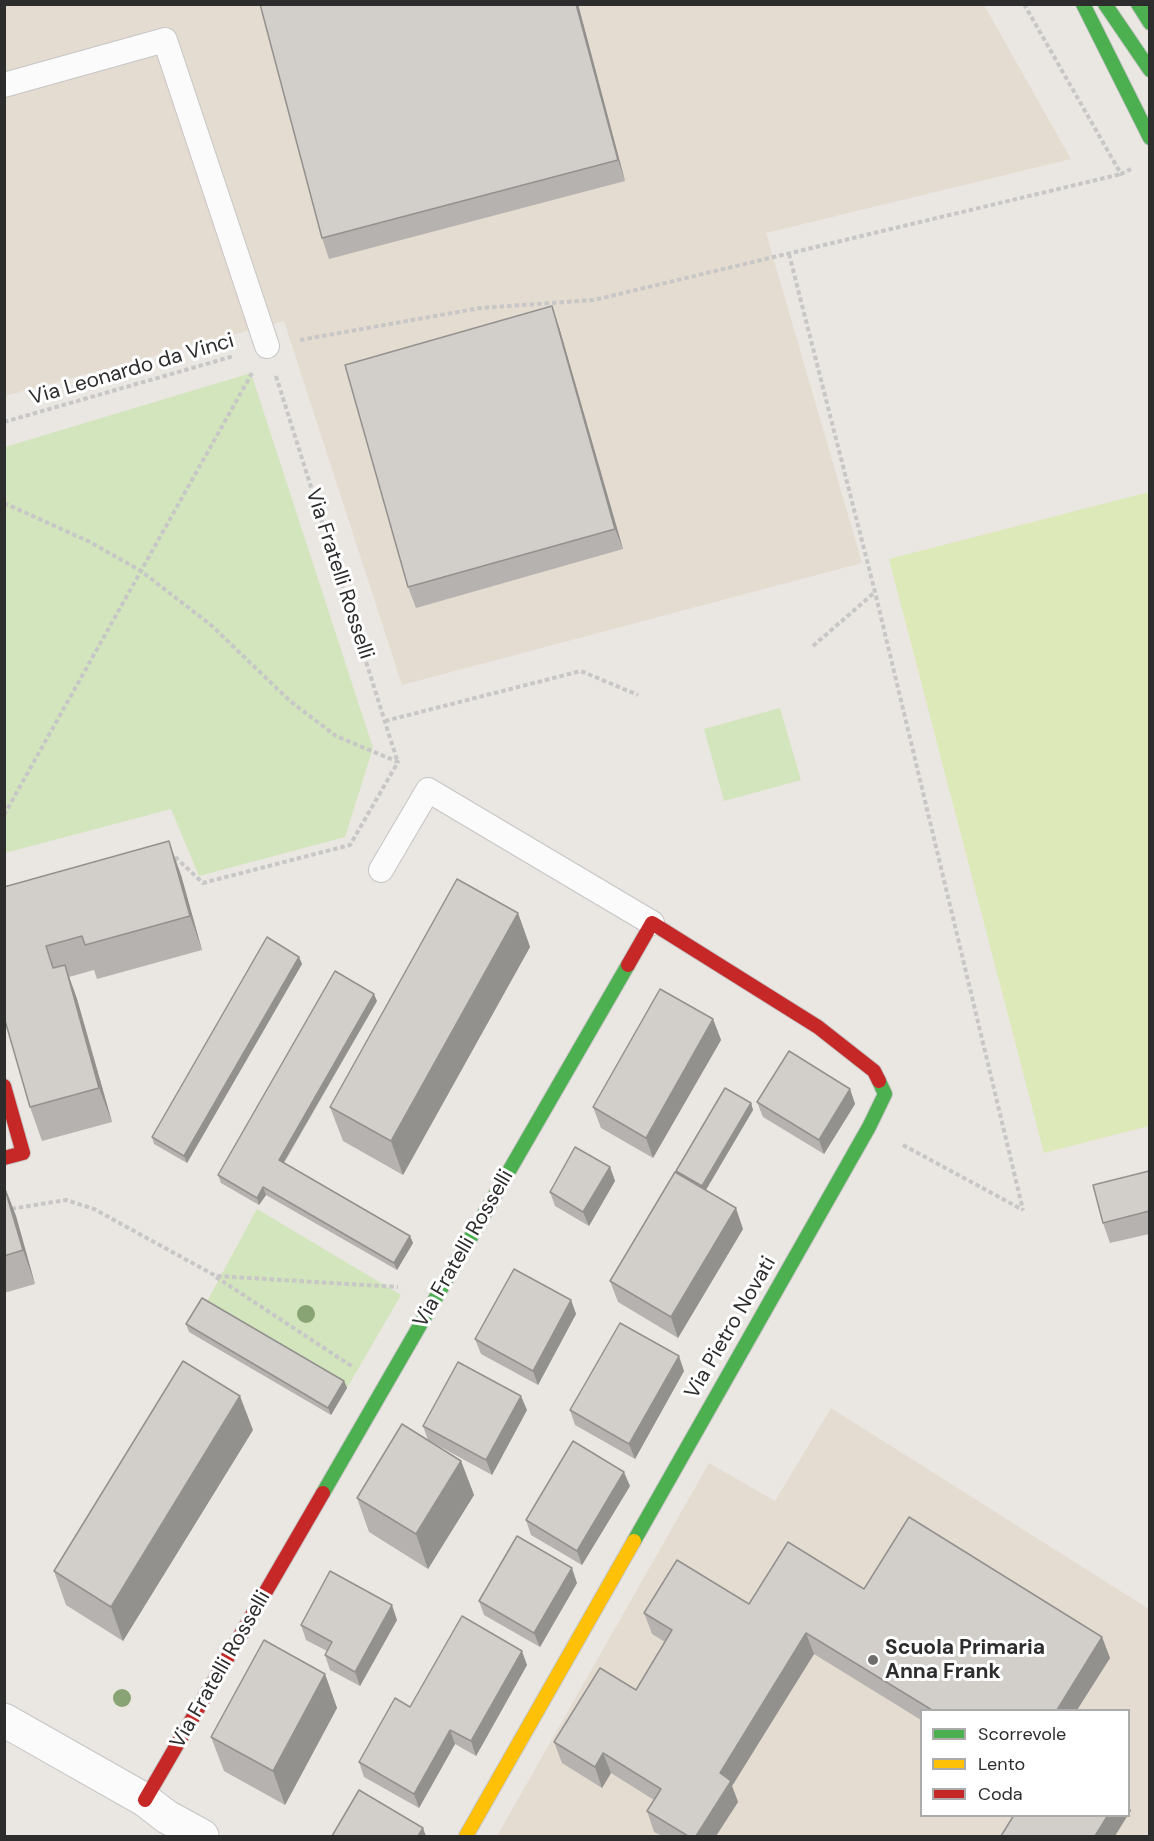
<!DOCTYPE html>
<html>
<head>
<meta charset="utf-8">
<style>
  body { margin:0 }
  #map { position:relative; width:1154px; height:1841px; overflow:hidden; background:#eae6e2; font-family:"DM Sans",sans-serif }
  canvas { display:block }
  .frame { position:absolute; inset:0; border:6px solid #2d2d2d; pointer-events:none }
  .legend { position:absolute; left:920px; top:1709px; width:210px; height:108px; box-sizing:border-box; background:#fff; border:2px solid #ababab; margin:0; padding:8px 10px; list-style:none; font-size:18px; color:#2d2d2d }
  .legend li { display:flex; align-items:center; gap:12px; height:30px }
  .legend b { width:30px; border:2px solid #ababab }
</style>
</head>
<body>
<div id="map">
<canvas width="1154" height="1841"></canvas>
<div class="frame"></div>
<ul class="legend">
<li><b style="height:8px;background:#4caf50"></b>Scorrevole</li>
<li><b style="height:8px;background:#ffc107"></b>Lento</li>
<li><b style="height:8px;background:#c62828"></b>Coda</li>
</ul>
</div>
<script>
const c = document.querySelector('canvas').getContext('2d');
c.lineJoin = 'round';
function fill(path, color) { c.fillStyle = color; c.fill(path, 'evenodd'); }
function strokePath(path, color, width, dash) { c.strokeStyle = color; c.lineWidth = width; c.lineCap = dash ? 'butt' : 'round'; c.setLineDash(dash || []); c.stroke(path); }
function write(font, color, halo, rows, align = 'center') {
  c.font = font + ' "DM Sans",sans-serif'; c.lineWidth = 6; c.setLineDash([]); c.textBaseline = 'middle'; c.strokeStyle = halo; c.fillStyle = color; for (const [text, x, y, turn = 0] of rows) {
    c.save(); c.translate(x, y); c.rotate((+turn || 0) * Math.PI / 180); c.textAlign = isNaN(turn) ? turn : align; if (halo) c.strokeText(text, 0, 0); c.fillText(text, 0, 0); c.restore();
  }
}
fill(new Path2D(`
  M5,5H984L1071,159L766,233L862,563L402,685L284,321L5,396Z
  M831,1408L1149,1609V1836H497L709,1463L775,1501ZM922,1710H1128V1816H922Z`), '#e5dcd1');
fill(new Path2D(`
  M251,373L373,748L345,837L199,876L171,809L5,853V447Z
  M780,708L801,780L724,801L704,729Z
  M257,1209L401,1295L347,1388L205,1305Z`), '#d3e5bc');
fill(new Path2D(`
  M1149,492V1126L1044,1153L889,559Z`), '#dee9b9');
const lane = new Path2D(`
  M4,85L165,40L267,346
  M381,870L428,790L652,923`);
const street = new Path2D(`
  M4,1720L145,1800L167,1817L202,1836`);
const fast = new Path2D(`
  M1083,4L1150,138
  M1105,4L1150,70
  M1138,4L1150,23
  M323,1493L628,965
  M634,1541L869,1127L885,1094L879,1081`);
const slow = new Path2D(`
  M466,1836L634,1541`);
const jam = new Path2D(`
  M628,965L652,923L818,1027L874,1071L879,1081
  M4,1086L23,1153L4,1158
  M145,1800L323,1493`);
strokePath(lane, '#c6c5c5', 26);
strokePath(street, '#c6c5c5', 35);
strokePath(fast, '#c6c5c5', 16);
strokePath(slow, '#c6c5c5', 16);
strokePath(jam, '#c6c5c5', 16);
strokePath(new Path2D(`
  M1024,4L1121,174L1131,169
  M789,254L875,592L1023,1210
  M300,340L480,308L594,300L1121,174
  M276,376L397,760
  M4,422L234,356
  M4,503L90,542L141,571L211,625L290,701L336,736L398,762L350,845L203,883L173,855
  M813,646L875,592
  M385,721L581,671L638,695
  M4,815L252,373
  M903,1145L1023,1210
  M4,1210L66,1200L94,1209L216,1276L398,1287
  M216,1277L353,1367`), '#c7c7c7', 4, [4.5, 3]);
strokePath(lane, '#fcfbfb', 24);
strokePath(street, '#fcfbfb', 33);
strokePath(fast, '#4caf50', 14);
strokePath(slow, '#ffc107', 14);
strokePath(jam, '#c62828', 14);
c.fillStyle = '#88a374';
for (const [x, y] of [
  [306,1314],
  [122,1698]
]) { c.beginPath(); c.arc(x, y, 9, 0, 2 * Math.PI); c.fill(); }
fill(new Path2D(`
  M260,4H578L625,181L329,259L322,238Z
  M559,327L623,549L416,608L408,587Z
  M181,875L202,950L97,979L94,970L69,977L77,999L112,1122L42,1141L30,1107L4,887Z
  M518,913L530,947L403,1175L343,1141L330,1107Z
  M299,957L302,964L187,1163L154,1144L152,1137Z
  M377,1001L284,1163L410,1236L413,1243L397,1270L266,1195L259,1205L221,1183L218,1175Z
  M713,1019L721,1040L653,1158L601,1128L593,1107Z
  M850,1089L855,1104L824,1154L763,1117L757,1102Z
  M751,1103L753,1110L706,1190L743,1229L678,1338L618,1302L610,1281L677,1173L676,1171Z
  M610,1167L615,1181L589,1226L555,1206L550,1192Z
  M1149,1171V1234L1110,1243L1103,1223Z
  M4,1185L16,1216L35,1284L4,1293Z
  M571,1300L576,1314L538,1385L481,1354L475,1339Z
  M186,1324L344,1381L347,1388L331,1415L189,1332Z
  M684,1371L635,1459L575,1425L570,1410Z
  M527,1410L492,1475L428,1440L423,1426Z
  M253,1430L123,1641L66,1605L54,1571Z
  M461,1461L474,1495L428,1569L369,1532L357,1498Z
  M630,1486L582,1565L531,1535L526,1520Z
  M577,1583L540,1647L484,1615L479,1601Z
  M864,1589L1102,1637L1110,1658L1077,1710H921V1720L814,1654L732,1786L738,1802L716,1836H662L654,1832L647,1811L654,1800L611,1773L602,1788L562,1763L554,1742L636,1690L665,1642L652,1634L644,1613L749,1604Z
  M397,1620L360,1686L330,1670L325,1655L327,1651L306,1640L301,1625Z
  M527,1665L476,1756L455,1744L419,1808L364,1777L359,1762L410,1707Z
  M325,1674L337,1708L285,1805L224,1771L211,1737Z`), '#b5b2af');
fill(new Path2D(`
  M576,4H578L625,181L618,160Z
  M552,306L559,327L623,549L615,529Z
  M169,841L181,875L202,950L190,916Z
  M518,913L530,947L403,1175L391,1141Z
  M299,957L302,964L187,1163L184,1156Z
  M65,965L77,999L112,1122L99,1088Z
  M374,994L377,1001L281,1167L279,1160Z
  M713,1019L721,1040L653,1158L646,1138Z
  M850,1089L855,1104L824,1154L819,1140Z
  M751,1103L753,1110L704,1193L702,1186Z
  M610,1167L615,1181L589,1226L583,1212Z
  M4,1185L16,1216L35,1284L23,1250Z
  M263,1187L266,1195L259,1205L257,1198Z
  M736,1208L743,1229L678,1338L671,1317Z
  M410,1236L413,1243L397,1270L394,1263Z
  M571,1300L576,1314L538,1385L533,1371Z
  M679,1356L684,1371L635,1459L629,1444Z
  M344,1381L347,1388L331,1415L328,1408Z
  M240,1396L253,1430L123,1641L111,1607Z
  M521,1396L527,1410L492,1475L486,1460Z
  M461,1461L474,1495L428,1569L416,1534Z
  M624,1472L630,1486L582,1565L577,1551Z
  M572,1568L577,1583L540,1647L534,1633Z
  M392,1605L397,1620L360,1686L355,1672Z
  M806,1633L814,1654L732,1786L738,1802L716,1836H696L720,1773Z
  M1102,1637L1110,1658L1077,1710H1057Z
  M522,1651L527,1665L476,1756L471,1741Z
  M325,1674L337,1708L285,1805L273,1771Z
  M450,1730L455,1744L419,1808L414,1794Z
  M603,1753L611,1773L602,1788L595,1767Z
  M1128,1803L1131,1811L1128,1815Z
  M1108,1815H1128L1115,1836H1095Z
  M423,1828L426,1836H418Z`), '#93918e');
const building = new Path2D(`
  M260,4H576L618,160L322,238Z
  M552,306L615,529L408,587L345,365Z
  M169,841L190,916L85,945L82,936L46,946L53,968L65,965L99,1088L30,1107L4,1017V887Z
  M457,879L518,913L391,1141L330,1107Z
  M267,937L299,957L184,1156L152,1137Z
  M335,971L374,994L279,1160L410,1236L394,1263L263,1187L257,1198L218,1175Z
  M660,989L713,1019L646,1138L593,1107Z
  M789,1051L850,1089L819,1140L757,1102Z
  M725,1088L751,1103L702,1186L676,1171Z
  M575,1147L610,1167L583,1212L550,1192Z
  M1149,1171V1211L1103,1223L1093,1185Z
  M675,1172L736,1208L671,1317L610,1281Z
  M4,1186L23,1250L4,1256Z
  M514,1269L571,1300L533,1371L475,1339Z
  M202,1298L344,1381L328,1408L186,1324Z
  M620,1323L679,1356L629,1444L570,1410Z
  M183,1361L240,1396L111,1607L54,1571Z
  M458,1362L521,1396L486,1460L423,1426Z
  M402,1424L461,1461L416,1534L357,1498Z
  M573,1441L624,1472L577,1551L526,1520Z
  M909,1517L1102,1637L1057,1710H932L806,1633L720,1773L731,1781L696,1836H688L647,1811L661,1789L603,1753L595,1767L554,1742L600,1668L636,1690L672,1630L644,1613L677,1560L749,1604L788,1542L864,1589Z
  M517,1536L572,1568L534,1633L479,1601Z
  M330,1571L392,1605L355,1672L325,1655L332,1642L301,1625Z
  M462,1616L522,1651L471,1741L450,1730L414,1794L359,1762L395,1698L410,1707Z
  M264,1640L325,1674L273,1771L211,1737Z
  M359,1790L423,1828L418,1836H332Z
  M1014,1815H1108L1095,1836H1001Z`);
fill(building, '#d2cfcb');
strokePath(building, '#93918e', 1.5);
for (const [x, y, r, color] of [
  [873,1660,6,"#6f6e6c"]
]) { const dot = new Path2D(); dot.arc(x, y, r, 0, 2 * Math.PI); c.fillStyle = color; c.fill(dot); strokePath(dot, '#fff', 2); }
write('21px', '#2d2d2d', '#fff', [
  ["Via Leonardo da Vinci",132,370,-16],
  ["Via Fratelli Rosselli",339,574,72],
  ["Via Fratelli Rosselli",464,1249,-60],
  ["Via Pietro Novati",731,1328,-60],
  ["Via Fratelli Rosselli",221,1670,-60]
]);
write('bold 21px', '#2d2d2d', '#fff', [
  ["Scuola Primaria",885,1648],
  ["Anna Frank",885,1672]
], 'left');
</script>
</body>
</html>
